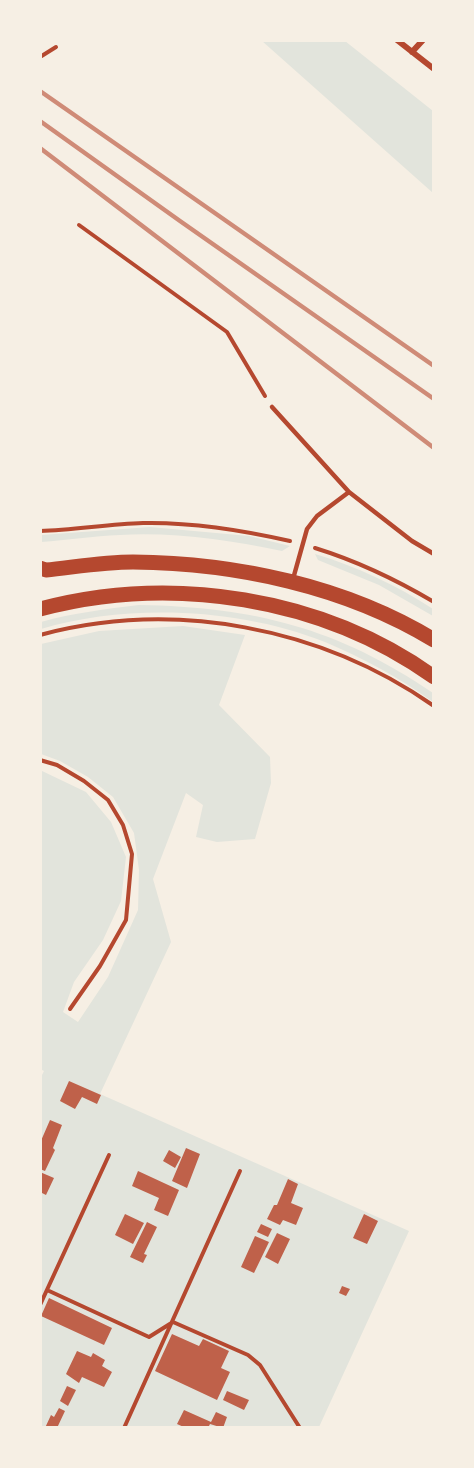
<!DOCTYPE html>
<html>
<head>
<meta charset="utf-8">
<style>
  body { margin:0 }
  #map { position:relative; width:474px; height:1468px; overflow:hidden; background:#f6efe4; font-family:"Asap Condensed",sans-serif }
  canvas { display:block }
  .frame { position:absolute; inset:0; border:42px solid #f6efe4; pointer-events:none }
</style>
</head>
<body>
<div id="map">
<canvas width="474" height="1468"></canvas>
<div class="frame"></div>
</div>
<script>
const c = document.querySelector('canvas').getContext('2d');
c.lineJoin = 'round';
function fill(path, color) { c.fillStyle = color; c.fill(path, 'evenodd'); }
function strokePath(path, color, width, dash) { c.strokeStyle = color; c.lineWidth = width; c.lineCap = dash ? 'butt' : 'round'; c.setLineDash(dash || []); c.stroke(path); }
fill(new Path2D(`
  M262,41H345L433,111V193Z
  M150,527L249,536L290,546L282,551C228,540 174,532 120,535C93,536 67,540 41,542V535Z
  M315,554C358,567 396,585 433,609V616L379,585L318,560Z
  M139,605C254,607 338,628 433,693V702C400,678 363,658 325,642C240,608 128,603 41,629V622C73,613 106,609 139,605Z
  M183,626L245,635L219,705L270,757L271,783L255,839L217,842L196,837L203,805L186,793L153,879L171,942L100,1094L409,1231L319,1427H41L40,1079L44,1071L40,1069V770L86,792L111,822L126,857L121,901L103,940L74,982L63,1012L78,1022L108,977L138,910L139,870L134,833L113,797L88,777L60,761L41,754V644L99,631Z`), '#e2e4dc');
fill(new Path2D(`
  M69,1081L101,1095L97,1104L82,1097L75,1109L60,1101Z
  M50,1120L62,1125L53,1148L55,1150L45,1171L40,1169V1143Z
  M186,1148L200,1154L187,1188L172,1181Z
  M169,1150L181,1157L175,1168L163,1161Z
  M138,1171L179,1190L168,1216L154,1210L159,1198L132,1186Z
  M40,1172L54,1178L46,1195L40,1192Z
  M288,1179L298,1184L291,1203L303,1208L296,1225L283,1220L280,1225L267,1219L274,1205H277Z
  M125,1214L144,1223L133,1244L115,1235Z
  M364,1214L378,1221L367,1244L353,1238Z
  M147,1222L157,1227L144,1254L147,1255L143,1263L130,1257Z
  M261,1224L272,1229L268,1237L257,1232Z
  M277,1233L290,1239L278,1264L265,1257Z
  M255,1236L269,1242L254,1273L241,1267Z
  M342,1286L350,1289L346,1296L339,1293Z
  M49,1298L112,1328L104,1345L41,1316Z
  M172,1334L199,1346L203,1339L229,1351L221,1368L230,1372L217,1400L155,1371Z
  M77,1351L91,1357L93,1353L105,1360L102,1366L112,1372L104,1387L82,1377L79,1383L66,1374Z
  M67,1386L76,1390L68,1406L60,1401Z
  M227,1391L249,1400L244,1410L223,1400Z
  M59,1408L65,1411L57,1428H45L51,1415L54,1417Z
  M184,1410L211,1422L216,1412L227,1417L223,1428L210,1424L208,1428H186L177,1424Z`), '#bf614a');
strokePath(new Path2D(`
  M40,57L56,47
  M79,225L227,332L265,396
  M40,531C75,530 108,524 143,523C192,522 242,530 290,541
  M315,548C357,561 395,579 434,602
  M40,635C174,599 321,627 434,706
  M40,760L57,765L84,781L108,800L123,825L132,854L126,920L100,966L70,1009
  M47,1290L149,1337L173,1322L248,1355L260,1365L300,1428
  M40,1305L109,1155
  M124,1428L240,1171`), '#b5482f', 4);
strokePath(new Path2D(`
  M272,407L349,492L412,541L434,554
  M293,579L307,529L317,516L349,492`), '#b5482f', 4.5);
strokePath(new Path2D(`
  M397,40L434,69
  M412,52L423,40`), '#b5482f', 6);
strokePath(new Path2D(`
  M40,568L46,570C75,567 104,562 133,562C236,563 345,586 434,640
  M40,609C172,574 322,597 434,677`), '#b5482f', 15);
strokePath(new Path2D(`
  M40,91L434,366
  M40,121L180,221L434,399
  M40,148L434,448`), '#cf8b77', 4.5);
</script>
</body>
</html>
